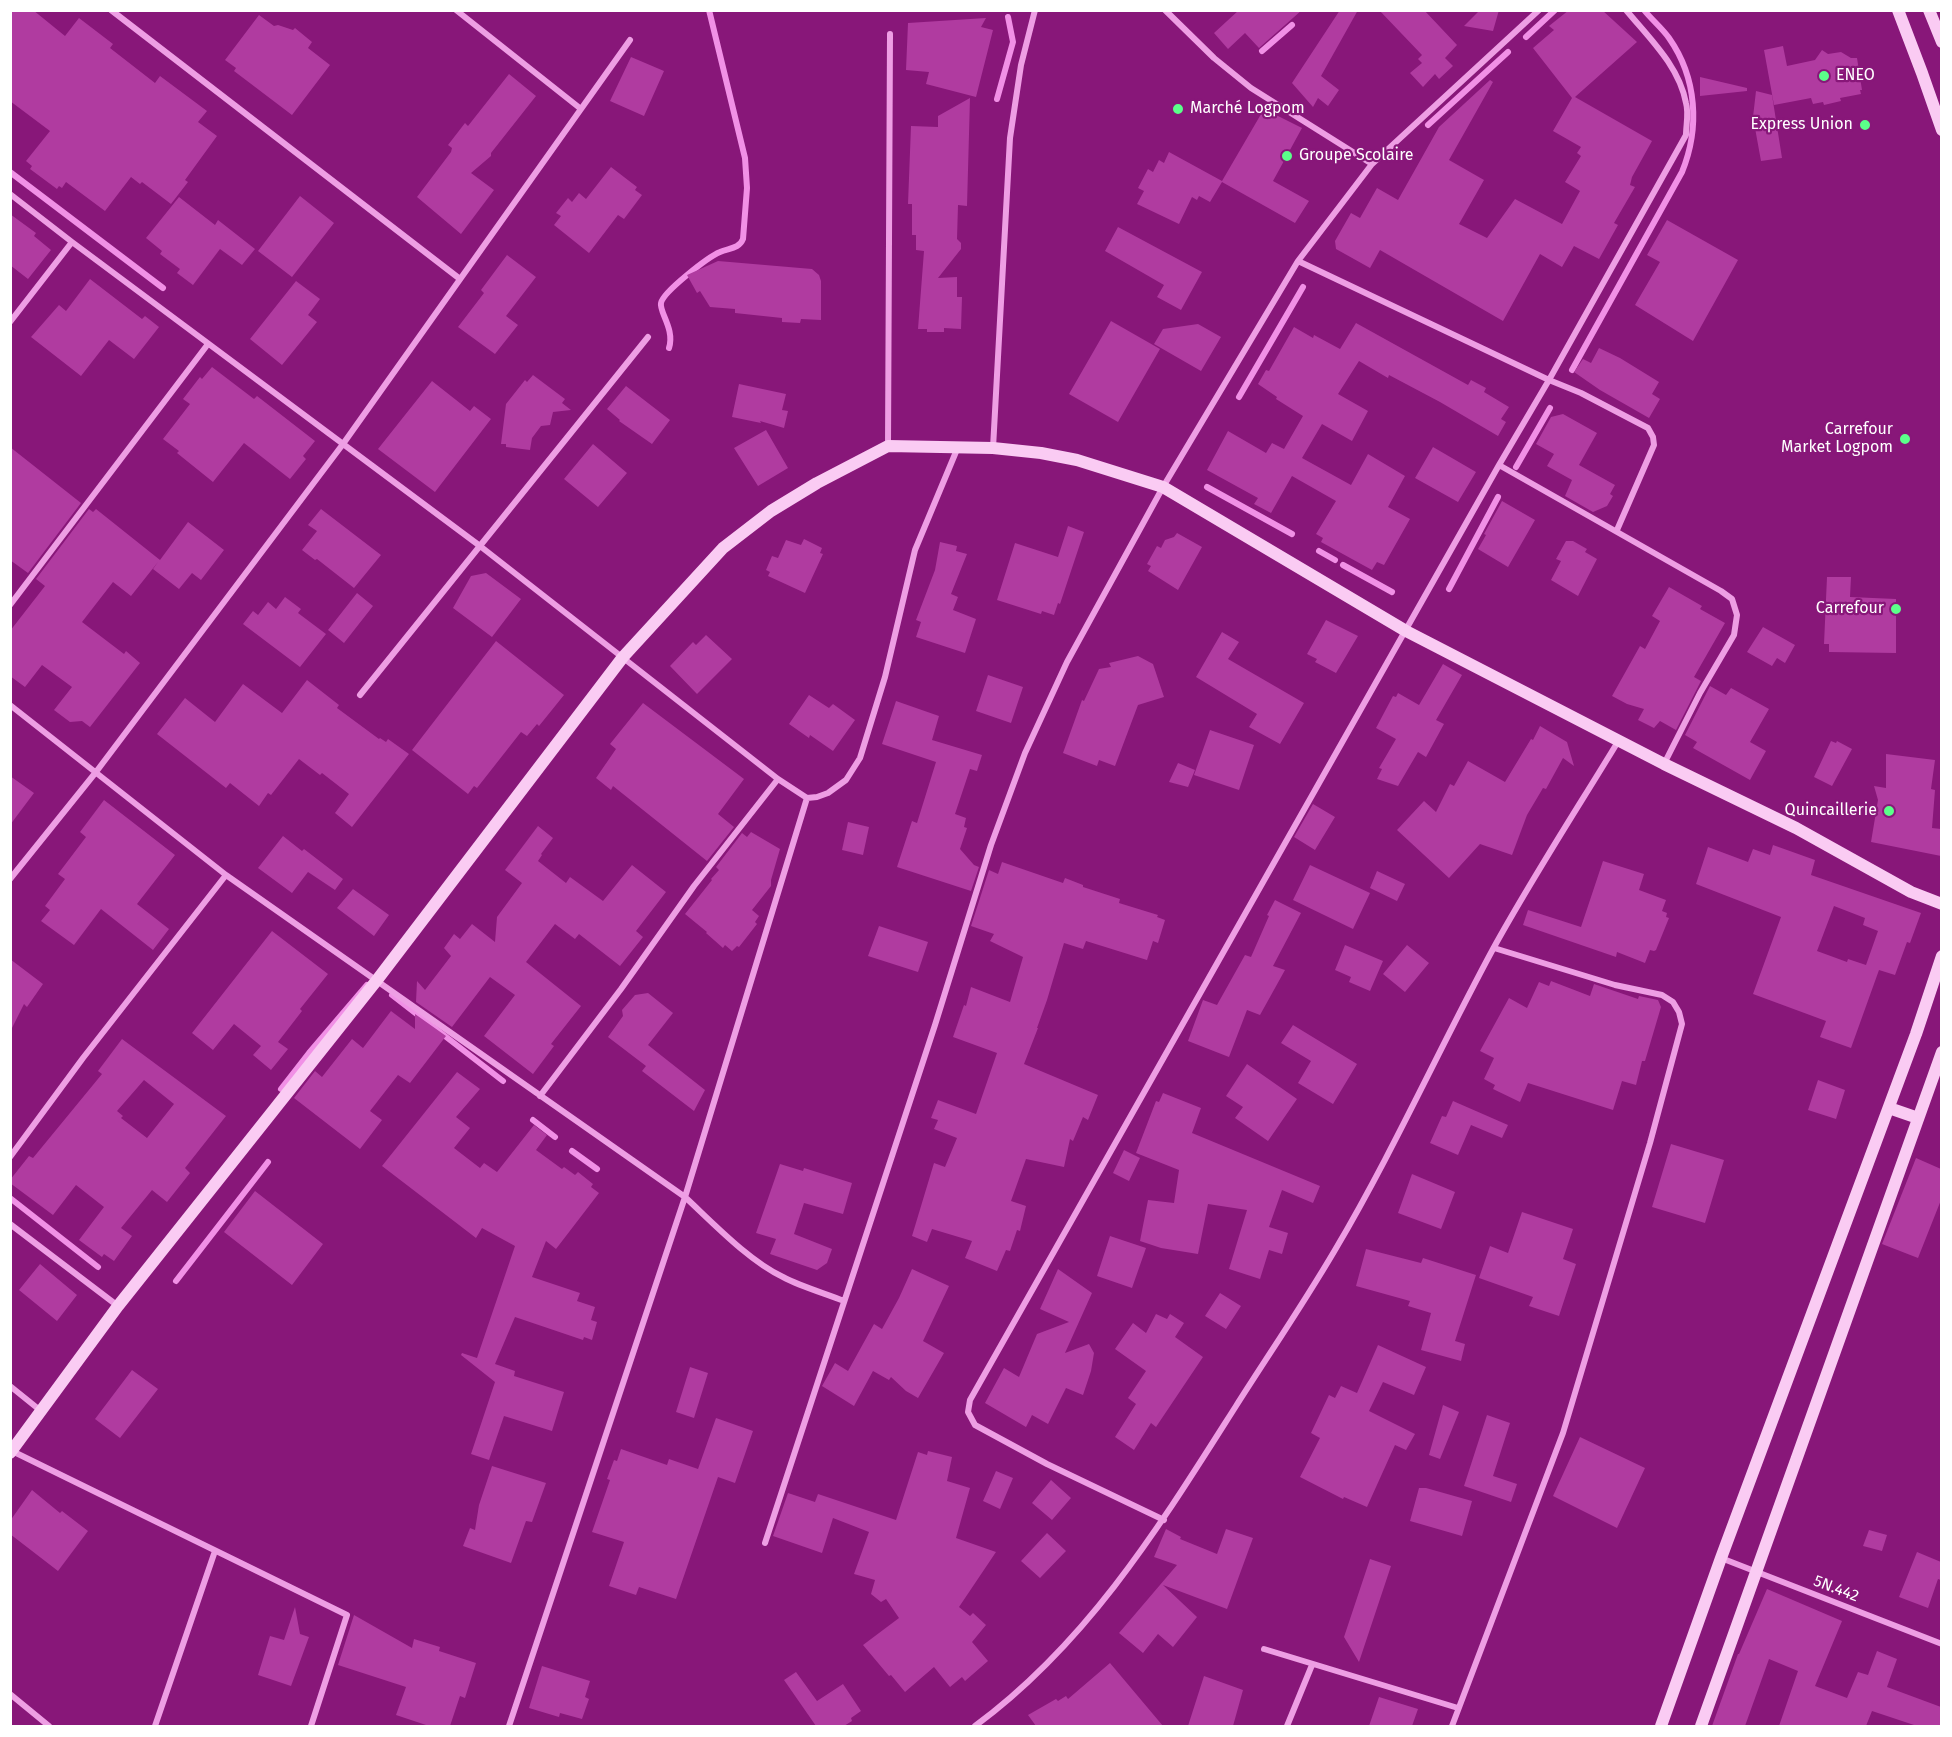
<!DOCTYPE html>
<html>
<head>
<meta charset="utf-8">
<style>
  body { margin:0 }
  #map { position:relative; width:1952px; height:1737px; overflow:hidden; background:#881779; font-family:"Fira Sans",sans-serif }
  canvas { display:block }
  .frame { position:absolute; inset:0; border:12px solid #fff; pointer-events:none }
</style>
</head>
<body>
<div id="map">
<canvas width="1952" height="1737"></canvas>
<div class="frame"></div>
</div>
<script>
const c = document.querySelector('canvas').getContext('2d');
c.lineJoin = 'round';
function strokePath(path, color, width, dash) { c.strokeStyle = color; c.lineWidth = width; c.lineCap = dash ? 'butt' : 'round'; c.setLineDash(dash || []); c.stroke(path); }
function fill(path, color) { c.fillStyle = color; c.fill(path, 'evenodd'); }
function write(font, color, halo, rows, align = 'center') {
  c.font = font + ' "Fira Sans",sans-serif'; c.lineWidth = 4.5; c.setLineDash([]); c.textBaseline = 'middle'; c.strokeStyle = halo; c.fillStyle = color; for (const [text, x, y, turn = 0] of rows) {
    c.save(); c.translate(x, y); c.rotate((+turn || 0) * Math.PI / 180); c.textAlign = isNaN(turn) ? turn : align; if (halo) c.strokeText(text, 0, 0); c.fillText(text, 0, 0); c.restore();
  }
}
strokePath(new Path2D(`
  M1526,37L1555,10
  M1262,51L1292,25
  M997,99L1013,42L1008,17
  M1428,125L1508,52
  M10,172L163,288
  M669,348C675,329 659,312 661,303C663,292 708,257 720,252C729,248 739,249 743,239L747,188L745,158L709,10
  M1572,370L1682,172C1700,128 1697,78 1669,38C1662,28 1652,20 1644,10
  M1239,397L1303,287
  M1516,467L1550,408
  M1207,487L1292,534
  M1319,551L1335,560
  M1343,565L1392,592
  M1449,589L1498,497
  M392,995L503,1081
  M281,1089L309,1053L367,985
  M533,1120L555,1137
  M572,1151L597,1169
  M10,1198L98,1267
  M176,1281L268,1162`), '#f190e6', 6);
fill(new Path2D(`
  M10,10H33L65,36L79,18L113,44L110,48L155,83L160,76L207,111L198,122L217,136L185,180L188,182L171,204L142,182L140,184L131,177L105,211L66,182L62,188L59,186L57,189L30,169L32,166L26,161L50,131L10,101Z
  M1239,10H1302L1259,48L1245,33L1228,49L1214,33Z
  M1340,10H1358L1321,76L1339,90L1328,106L1318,98L1313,107L1292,83Z
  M1379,10H1424L1457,45L1445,58L1453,66L1439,79L1435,74L1423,87L1410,73L1422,63L1418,59L1422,55Z
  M1480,10H1499L1493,31L1464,26Z
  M1569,10H1602L1637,42L1575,97L1652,141L1632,177L1630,185L1635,187L1614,223L1618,225L1599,259L1574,246L1562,267L1540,254L1503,321L1380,250L1370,268L1336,249L1335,241L1351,213L1360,218L1377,188L1398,200L1439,127L1490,80L1493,82L1449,160L1484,180L1459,224L1487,238L1515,199L1562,224L1580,191L1565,182L1581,156L1577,153L1581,147L1553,131L1572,98L1533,48L1554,30L1549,26Z
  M259,15L274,26L278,25L293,30L295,28L312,42L308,48L330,65L292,115L234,71L236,68L225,60Z
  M986,18L981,27L993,30L976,97L926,84L929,72L906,70L908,23Z
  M1783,46L1787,66L1815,60L1822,50L1828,54L1841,52L1851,58H1857L1862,90H1860L1861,94L1840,98L1841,101L1824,105L1823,102L1813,104L1811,98L1774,105L1764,50Z
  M631,57L664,71L644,116L610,101Z
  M509,74L536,96L491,153V156L471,173L494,190L461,234L417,197L451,152L452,148L448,145L465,123L468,126Z
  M1700,77L1747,88V91L1700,96Z
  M1756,91L1772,95L1782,158L1761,161L1753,117Z
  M970,98L967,206L958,205L957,239L961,243V249L938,278L957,277V297H962L961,329L944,328V332H927V329H918L924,251L916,250V235H912V204H908L911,126L938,127V116Z
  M1264,109L1302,128L1273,181L1309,201L1295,223L1222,182L1210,202L1199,196L1197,200L1192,197L1179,224L1137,204L1144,191L1138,188L1148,169L1153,172L1159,160L1164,163L1169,152L1222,181Z
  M611,167L637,187L635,190L642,195L624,219L618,215L589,253L554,225L561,216L556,213L568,198L572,202L579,193L586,199Z
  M300,196L334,223L292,277L258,251Z
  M179,197L215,225L218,220L255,249L242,265L220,249L193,285L177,273L180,269L160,254L162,251L146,238Z
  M10,214L36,233L34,236L51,250L28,279L10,265Z
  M1667,220L1738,260L1693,341L1635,305L1660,262L1647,255Z
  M1118,227L1202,272L1181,310L1157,297L1164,285L1105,251Z
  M507,255L536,277L506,316L518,325L495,354L458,327L484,293L481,290Z
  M718,261L812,269L819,275L821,281V320L801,319L800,323L782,322V318L735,313V309L710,307L700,291L697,293L687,275Z
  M90,279L142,319L145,316L159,327L134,359L109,340L81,376L31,337L59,305L66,311Z
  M296,281L320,299L308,315L317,322L282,365L250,339Z
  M1111,321L1160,349L1118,422L1069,394Z
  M1356,323L1468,385L1471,380L1486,388L1484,392L1509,407L1501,419L1506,422L1498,436L1440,402L1389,375L1388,378L1359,361L1338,394L1368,411L1352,441L1322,424L1302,458L1351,485L1368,454L1405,476L1388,507L1410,519L1384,565L1377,562L1372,570L1321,542L1323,538L1316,534L1336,501L1292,476L1271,513L1254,504L1258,498L1207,470L1228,431L1266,453L1272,443L1284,449L1303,416L1276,399L1277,397L1258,384L1266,370L1269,371L1294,327L1313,338L1314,335L1340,349Z
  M1198,324L1221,337L1201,371L1154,344L1163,329Z
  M1599,348L1620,358L1659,382L1652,394L1660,399L1649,418L1600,390L1574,372L1583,359L1591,363Z
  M212,367L254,399L257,396L315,441L303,456L306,459L290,479L244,443L213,482L177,453L179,451L163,439L190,404L183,399L200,377L202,379Z
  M533,375L565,399L562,403L571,410L553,412L550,425L541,426L532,438L530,450L506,447V444H501L506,404L525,380L527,382Z
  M432,381L470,411L474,406L491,419L435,492L378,449Z
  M739,384L786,394L782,410L788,411L784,428L760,421L761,423L732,417Z
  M626,386L670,420L652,444L619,421L620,420L607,409Z
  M1563,414L1597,433L1579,465L1615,485L1610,494L1613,496L1607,506L1593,512L1565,496L1572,480L1547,466L1554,454L1536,444L1551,417Z
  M766,430L788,468L758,486L734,448Z
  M593,444L627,473L598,507L564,479Z
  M10,447L81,503L28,573L10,560Z
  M1433,447L1476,472L1458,502L1415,478Z
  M1502,501L1535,520L1508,567L1478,549L1486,535L1484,534Z
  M89,509L93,512L96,509L160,560L188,522L224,550L201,580L192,573L179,589L153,569L158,562L131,596L113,582L82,622L124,654L126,651L140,663L90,727L82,721L70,722L54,710L72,687L42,665L25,687L10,676V631L45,586L36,579Z
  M321,509L381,555L354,588L317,559L315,560L302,550L317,531L308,525Z
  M1068,526L1084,532L1060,604L1058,603L1054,615L1042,611L1041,614L997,600L1015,543L1058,557Z
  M1177,533L1202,547L1178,590L1148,571L1151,566L1147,564L1157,546L1161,548L1165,540L1174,537Z
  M804,539L822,548L820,553L823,554L805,593L768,576L770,572L766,570L772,556L778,558L786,540L801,545Z
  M1566,541H1573L1587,549L1585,552L1597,559L1578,596L1551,580L1561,561L1556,559Z
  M940,542L957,546L956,551L967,554L951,594L958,597L953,610L976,619L965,653L916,637L921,622L916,620L935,570Z
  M486,573L521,599L492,637L453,608L471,576Z
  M1827,577H1851L1850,597L1896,599V653L1829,652V644H1824Z
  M1669,587L1702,606L1700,609L1725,623L1694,677L1701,681L1676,730L1660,721L1654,728L1638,720L1644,709L1627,704L1612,696L1640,646L1645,649L1660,621L1652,616Z
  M357,593L373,606L344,643L328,630Z
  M285,597L301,609L298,613L326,634L300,667L243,624L253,611L258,615L268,602L276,609Z
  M1326,620L1358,636L1336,673L1315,662L1317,659L1307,654Z
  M1763,627L1795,645L1785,663L1777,658L1772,666L1747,652Z
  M1222,632L1239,642L1228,659L1304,703L1280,744L1249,727L1257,714L1196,677Z
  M706,635L732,659L697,694L670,666L693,642L696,645Z
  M496,641L564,695L539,726L537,724L527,736L521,732L477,788L474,786L468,794L412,750Z
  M1138,656L1153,664L1164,697L1138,705L1115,766L1099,760L1097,766L1063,753L1082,700L1084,701L1099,669L1111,667L1109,663Z
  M1443,664L1462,675L1436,720L1444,724L1426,757L1418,752L1398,786L1377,779L1382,769L1379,768L1396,739L1376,728L1393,696L1396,697L1398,693L1419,705Z
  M988,675L1023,687L1011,723L976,711Z
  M307,680L339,705L337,708L379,739L380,738L386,742L388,739L409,754L352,827L335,813L349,794L322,773L320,775L299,759L271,795L268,793L259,806L230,783L226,788L157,734L185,698L215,722L243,684L282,713Z
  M1710,686L1726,695L1731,688L1769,709L1750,742L1766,751L1750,780L1693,748L1697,742L1685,735Z
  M809,695L829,708L833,704L855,720L833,751L810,735L809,738L789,724Z
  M896,701L939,716L932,740L982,755L977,771L970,769L955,814L966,818L964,827L967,828L960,849L974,865L979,867L971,891L897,867L912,821L917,823L936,762L882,744Z
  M643,703L744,779L718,814L734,827L707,861L613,786L611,790L596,778L616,749L610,744Z
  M1540,726L1567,742L1574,766L1563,758L1546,789L1543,788L1527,815L1512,855L1480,844L1449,878L1397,830L1424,801L1436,812L1450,784L1454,786L1468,761L1505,782L1531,739L1533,740Z
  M1210,730L1254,745L1239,790L1194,775Z
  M1831,741L1836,743L1837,741L1852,749L1832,786L1814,777Z
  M1886,754L1935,760L1931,789L1935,790L1932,828L1941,829V856L1871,842L1878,800L1874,786L1886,788Z
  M1178,763L1195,770L1188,787L1169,782Z
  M10,776L34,793L10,825Z
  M104,800L175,855L137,904L169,929L153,950L101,909L74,945L41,921L50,910L45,906L65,879L58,874L86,837L80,832Z
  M1313,804L1335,817L1315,850L1294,837Z
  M848,822L869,827L863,855L842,850Z
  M538,826L553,838L541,854L542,855L538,861L566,883L570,877L603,901L632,865L666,892L636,931L643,937L620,966L579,934L575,939L555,924L526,962L581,1006L551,1044L554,1046L533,1074L484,1036L515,995L490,977L452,1027L416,1002L417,981L425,990L451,956L444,948L454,934L460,939L472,924L495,942L497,917L522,883L505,870Z
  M751,832L780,849L771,880V886L752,910L759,916L755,922L757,924L739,947L737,946L732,951L725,945L723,948L706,933L707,932L685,914L712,880L711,879L719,870L716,867L742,833L747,837Z
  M283,836L302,851L304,849L343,879L335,890L308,872L292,893L258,868Z
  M1773,845L1815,860L1811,875L1921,913L1910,943L1907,942L1895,975L1879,970L1851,1048L1820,1037L1826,1021L1753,994L1781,917L1696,884L1708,847L1748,862L1753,849L1770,855ZM1834,906L1865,918L1863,925L1878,931L1866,965L1848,959L1847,962L1817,951Z
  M1603,861L1644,874L1639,890L1666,900L1662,911L1667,913L1666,917L1669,918L1656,950L1654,951L1650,950L1645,963L1617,952L1616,957L1523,925L1528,910L1581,927Z
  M1002,862L1063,883L1065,878L1083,885V887L1120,899L1119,903L1158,915L1157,917L1165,920L1158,943L1153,941L1147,960L1086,941L1083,949L1064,943L1047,1000L1037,1028H1038L1024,1064L1098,1095L1088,1120L1083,1117L1073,1141L1070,1139L1064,1167L1026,1159L1011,1201L1026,1206L1020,1231L1017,1230L1010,1251L1006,1250L997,1271L965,1258L972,1241L932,1229L927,1242L912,1236L934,1163L945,1167L957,1138L934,1129L938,1120L931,1118L938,1100L976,1114L997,1053L953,1037L964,1005L966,1006L971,987L1010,1002L1023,957L990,941L994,934L971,926L989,870L998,874Z
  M1310,865L1370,893L1353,929L1293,900Z
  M1377,871L1405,884L1397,901L1370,888Z
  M353,889L389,915L374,936L337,908Z
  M1275,900L1301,913L1273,966L1285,970L1260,1015L1247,1010L1229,1057L1188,1041L1203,1000L1217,1005L1245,955L1251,957L1269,916L1267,915Z
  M879,926L928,942L918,972L868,956Z
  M272,931L328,974L300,1009L302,1011L278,1042L288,1049L271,1070L253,1055L261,1046L234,1024L213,1050L192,1033Z
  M1345,945L1383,961L1370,991L1349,982L1351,977L1335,970Z
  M1407,945L1429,963L1405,992L1383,974Z
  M10,959L43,984L27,1007L24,1004L10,1032Z
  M1551,981L1590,996L1594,984L1638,999L1639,996L1658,1000L1661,1007L1645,1061H1642L1636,1085L1622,1081L1613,1110L1528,1083L1520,1102L1493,1089L1495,1085L1484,1079L1494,1058L1480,1051L1509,998L1527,1008L1539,982L1549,986Z
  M648,993L673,1013L648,1045L705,1090L694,1111L642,1071L646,1066L608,1037L623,1016L622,1010L635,995Z
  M391,1011L415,1029V1014L446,1036L410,1083L398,1075L370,1111L382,1120L360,1149L294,1098L315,1071L322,1077L352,1039L363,1048Z
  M1293,1025L1357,1064L1333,1104L1298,1083L1311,1061L1281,1043Z
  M122,1039L226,1116L185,1168L190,1173L167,1202L152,1190L121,1228L132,1236L114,1261L104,1254L102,1257L79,1240L104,1207L76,1185L53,1215L10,1183V1180L29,1156L33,1158L102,1074L98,1071ZM144,1080L174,1104L147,1138L121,1118L123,1116L117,1111Z
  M1247,1064L1297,1099L1268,1141L1235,1118L1243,1107L1226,1096Z
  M457,1072L480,1089L456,1117L470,1128L454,1148L480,1168L484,1163L497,1172L534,1125L547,1135L536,1150L562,1169L564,1167L575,1175L578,1172L593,1184L591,1187L599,1193L556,1249L546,1241L532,1277L580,1293L577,1301L595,1307L591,1320L597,1322L592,1340L584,1337L583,1340L515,1317L495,1364L515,1371L514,1376L564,1392L552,1431L504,1416L489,1460L471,1454L495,1382L461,1355L462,1353L477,1358L515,1246L482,1228L476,1238L382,1166Z
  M1818,1080L1845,1090L1836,1119L1808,1110Z
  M1163,1093L1201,1108L1192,1133L1320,1186L1313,1203L1282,1190L1269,1227L1288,1233L1282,1254L1269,1250L1260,1279L1229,1269L1247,1210L1208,1204L1198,1254L1161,1248L1140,1241L1148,1200L1174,1203L1179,1170L1136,1153L1156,1101L1159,1102Z
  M1453,1101L1508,1125L1502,1138L1471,1125L1458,1155L1430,1143L1442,1116L1446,1117Z
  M1671,1144L1724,1160L1705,1223L1652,1207Z
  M1124,1150L1140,1158L1129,1181L1113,1173Z
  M1916,1158L1941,1169V1200L1918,1258L1882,1244Z
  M780,1164L803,1171L804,1168L852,1183L843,1214L804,1203L794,1234L832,1249L827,1263L817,1270L770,1254L776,1239L756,1233Z
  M1412,1174L1455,1192L1441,1229L1398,1213Z
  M255,1191L323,1244L292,1285L224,1232Z
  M1522,1212L1573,1229L1563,1259L1576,1264L1559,1316L1529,1306L1533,1297L1479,1278L1490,1246L1508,1253Z
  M1110,1236L1146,1248L1132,1288L1097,1276Z
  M1366,1249L1421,1263L1423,1258L1476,1275L1455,1341L1465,1344L1461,1361L1421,1350L1431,1313L1408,1306L1410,1301L1356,1286Z
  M40,1264L77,1295L57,1321L19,1290Z
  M912,1269L949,1286L923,1341L944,1353L918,1398L906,1391L891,1377L889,1380L873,1371L854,1406L822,1386L835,1363L848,1371L874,1324L882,1329L899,1298Z
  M1058,1269L1092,1293L1065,1353L1089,1344L1094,1353L1091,1371L1083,1395L1066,1388L1048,1424L1032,1415L1026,1427L985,1403L1004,1368L1019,1377L1037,1334L1069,1322L1040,1309Z
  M1220,1293L1241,1306L1226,1329L1205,1316Z
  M1156,1314L1167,1319L1170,1314L1184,1323L1175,1337L1203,1357L1156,1427L1151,1423L1134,1450L1115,1437L1136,1404L1128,1398L1146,1371L1115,1349L1133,1323L1146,1333Z
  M1378,1345L1426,1367L1414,1395L1383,1382L1369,1411L1415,1434L1406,1450L1395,1445L1367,1507L1344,1497L1343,1499L1300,1477L1320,1438L1311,1433L1329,1395L1335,1398L1341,1386L1357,1393Z
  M690,1367L708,1373L694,1418L676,1412Z
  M132,1370L158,1389L120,1438L95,1419Z
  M1443,1405L1459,1412L1440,1459L1429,1455Z
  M1487,1415L1510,1423L1493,1476L1517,1484L1511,1502L1464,1486Z
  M716,1418L753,1431L735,1483L718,1477L676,1599L639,1587L636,1595L609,1586L624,1542L592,1532L610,1480L607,1479L614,1460L617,1461L621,1449L667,1465L669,1459L698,1469Z
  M1580,1437L1645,1468L1617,1528L1553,1496Z
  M928,1451L952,1457L947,1481L970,1488L956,1538L996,1552L959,1607L970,1616L973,1613L986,1625L972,1642L988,1661L965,1681L962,1677L950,1687L934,1667L905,1692L891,1675L889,1676L863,1645L899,1618L886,1599L881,1602L871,1594L875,1580L854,1574L869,1532L833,1518L822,1553L773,1536L788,1493L815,1502L818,1494L896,1520L918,1452L927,1455Z
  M492,1466L546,1483L532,1522L526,1521L511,1563L463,1546L470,1528L475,1530L479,1505Z
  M996,1471L1013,1478L1000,1509L983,1501Z
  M1051,1480L1071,1498L1052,1520L1032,1503Z
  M1419,1488H1426L1472,1501L1462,1536L1410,1521Z
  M32,1490L60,1513L62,1511L88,1531L58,1571L10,1534V1521Z
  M1166,1529L1181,1537L1180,1539L1217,1554L1226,1529L1253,1538L1227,1609L1163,1585L1197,1617L1173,1647L1158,1634L1143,1653L1119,1633L1177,1565L1154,1557Z
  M1869,1530L1887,1535L1882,1551L1863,1546Z
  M1047,1533L1066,1551L1040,1578L1021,1561Z
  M1917,1552L1941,1562V1580L1938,1579L1928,1608L1899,1597Z
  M1370,1559L1391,1566L1359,1662L1344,1637Z
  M1767,1589L1842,1621L1815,1686L1847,1698L1858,1672L1868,1675L1877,1651L1897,1659L1887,1687L1941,1707V1726H1917L1872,1711L1866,1726H1779L1798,1671L1769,1659L1745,1726H1712L1738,1654H1739Z
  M295,1607L300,1634L309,1637L291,1686L258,1675L270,1636L284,1640Z
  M354,1615L412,1648L414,1639L440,1647L439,1651L476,1663L465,1698L460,1696L450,1726H429L396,1715L406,1687L338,1665Z
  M1110,1663L1163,1726H1036L1028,1715L1056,1699L1058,1701L1066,1696L1068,1699Z
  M542,1666L590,1681L585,1697L589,1699L582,1719L560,1713L559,1717L529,1708Z
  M796,1672L817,1701L843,1684L861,1711L851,1718L852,1721L844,1726H816L784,1680Z
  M1204,1676L1243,1690L1233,1726H1188Z
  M1379,1697L1418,1709L1412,1726H1369Z`), '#b03ba0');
strokePath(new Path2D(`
  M111,10L460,279
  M456,10L581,109
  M1165,10L1214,58L1251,88L1372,164
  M10,194L72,242L480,546L778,779L807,798L685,1197L509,1726
  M1298,261L1549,380L1581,393L1648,428L1653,437L1654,445L1617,530
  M10,322L72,242
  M888,446L890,34
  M993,448L1010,138L1021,65L1035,10
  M1499,465L1721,591L1732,599L1737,615L1734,635L1700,693L1664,764
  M10,605L208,344
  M360,695L648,337
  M10,705L226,875L685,1197C713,1223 749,1261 783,1277C802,1287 824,1293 844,1301
  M807,798L817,797L828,793L846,780L860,758L885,677L915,550L958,447
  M10,879L96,772L343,444L630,40
  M540,1096L621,989L694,886L778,779
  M10,1157L83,1058L226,875
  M10,1224L118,1306
  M10,1386L41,1411
  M12,1451L347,1615L311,1726
  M1164,1520L1047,1464L975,1425L968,1412L970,1400L1499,465L1549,380L1686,135C1686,125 1689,113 1686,103C1679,66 1650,39 1626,10
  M765,1543L935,1025L991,845L1025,753L1067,662L1163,487L1298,261L1372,164L1539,10
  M1721,1558L1942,1644
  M1264,1649L1458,1708
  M10,1694L49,1726
  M155,1726L215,1551
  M975,1726C1089,1642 1161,1524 1236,1406C1269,1354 1304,1303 1335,1250C1393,1152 1439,1049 1493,949C1532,878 1577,809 1619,740
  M1287,1726L1312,1665
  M1452,1726L1563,1433L1650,1143L1682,1024L1679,1012L1673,1002L1662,995L1615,985L1494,948`), '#ee9ee4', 6);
strokePath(new Path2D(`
  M1898,10L1922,73L1942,130
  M1929,10L1942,42
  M1889,1108L1918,1118
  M10,1453L118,1306L377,980L623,657L723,548L771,511L817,483L888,446L993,448L1041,453L1077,460L1163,487L1406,631L1664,764L1796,828L1911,892L1942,904
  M1661,1726L1721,1558L1916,1034L1942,956
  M1701,1726L1942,1052`), '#facbf3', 12);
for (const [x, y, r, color] of [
  [1824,76,6,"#5bff8a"],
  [1178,109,6,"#5bff8a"],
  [1865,125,6,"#5bff8a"],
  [1287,156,6,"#5bff8a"],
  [1905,439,6,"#5bff8a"],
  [1896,609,6,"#5bff8a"],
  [1889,811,6,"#5bff8a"]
]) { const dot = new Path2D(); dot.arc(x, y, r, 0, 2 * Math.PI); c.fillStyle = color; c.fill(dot); strokePath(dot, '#881779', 2); }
write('16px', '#fff', '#881779', [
  ["ENEO",1836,76,"left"],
  ["Marché Logpom",1190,109,"left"],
  ["Express Union",1853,125],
  ["Groupe Scolaire",1299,156,"left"],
  ["Carrefour",1893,430],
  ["Market Logpom",1893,448],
  ["Carrefour",1884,609],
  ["Quincaillerie",1877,811]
], 'right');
write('16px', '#fff', '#881779', [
  ["5N.442",1836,1589,21]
]);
</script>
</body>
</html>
